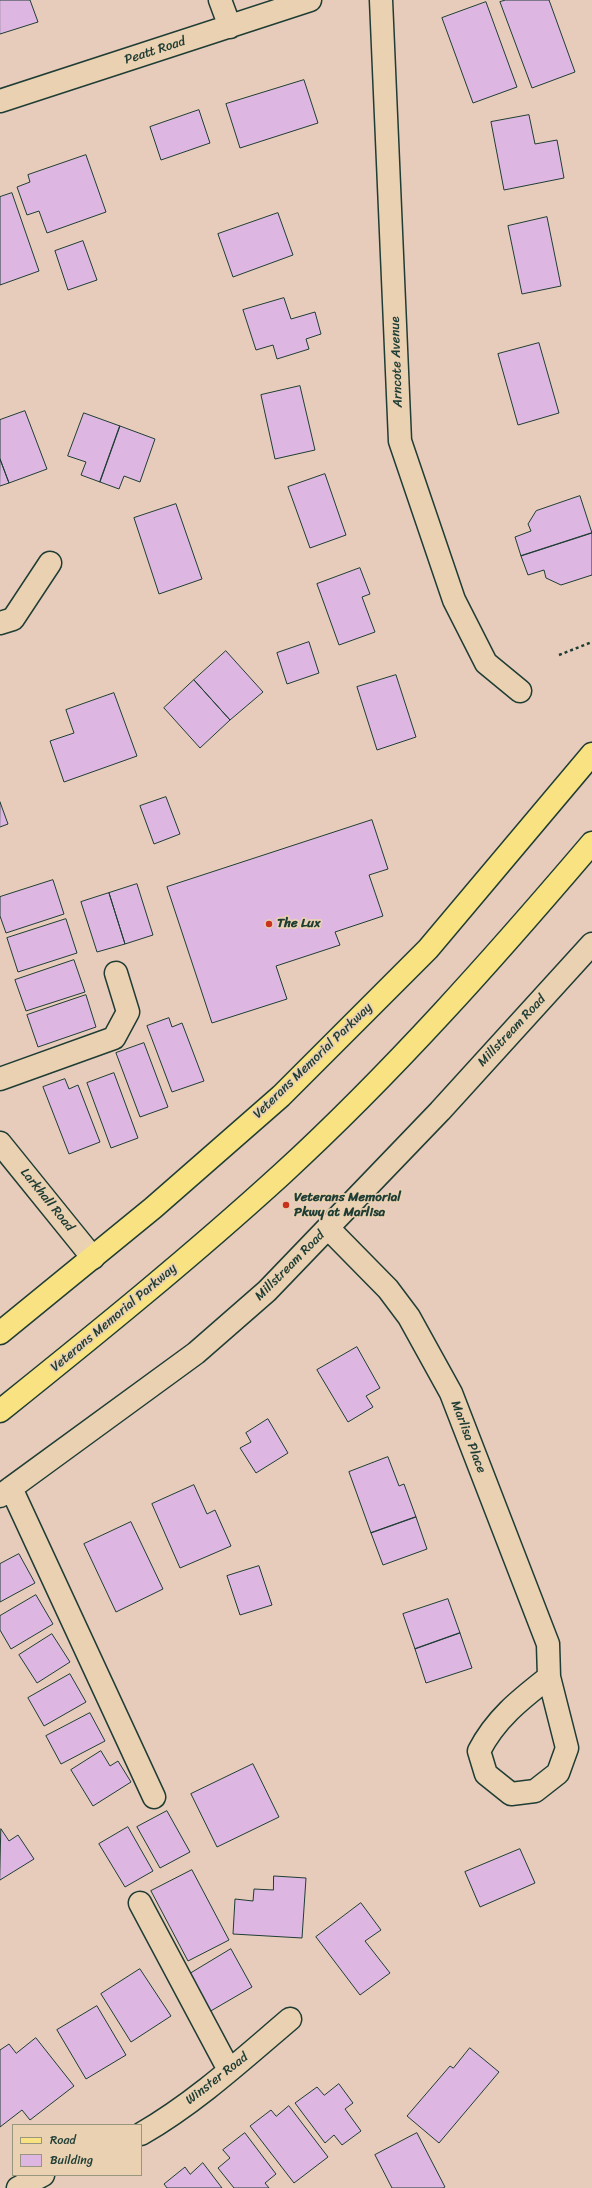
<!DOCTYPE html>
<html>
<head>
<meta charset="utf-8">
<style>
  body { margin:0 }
  #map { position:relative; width:592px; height:2188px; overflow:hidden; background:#e7ccbb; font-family:Sriracha,sans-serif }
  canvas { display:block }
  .legend { position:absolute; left:12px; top:2124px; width:130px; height:52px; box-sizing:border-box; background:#ead1b2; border:1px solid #999680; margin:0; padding:5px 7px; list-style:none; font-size:12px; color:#1f3d34 }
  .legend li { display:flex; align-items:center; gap:8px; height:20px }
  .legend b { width:20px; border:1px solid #999680 }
</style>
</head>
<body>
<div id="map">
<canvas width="592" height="2188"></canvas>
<ul class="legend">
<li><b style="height:5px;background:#f8e281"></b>Road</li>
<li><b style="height:11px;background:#ddb7e1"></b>Building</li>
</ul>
</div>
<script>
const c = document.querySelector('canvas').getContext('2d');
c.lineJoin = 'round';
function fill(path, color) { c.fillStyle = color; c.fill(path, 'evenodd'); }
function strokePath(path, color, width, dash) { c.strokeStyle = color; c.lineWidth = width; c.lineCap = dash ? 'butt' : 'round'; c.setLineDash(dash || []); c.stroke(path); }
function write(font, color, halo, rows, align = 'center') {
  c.font = font + ' Sriracha,sans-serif'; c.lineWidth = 3.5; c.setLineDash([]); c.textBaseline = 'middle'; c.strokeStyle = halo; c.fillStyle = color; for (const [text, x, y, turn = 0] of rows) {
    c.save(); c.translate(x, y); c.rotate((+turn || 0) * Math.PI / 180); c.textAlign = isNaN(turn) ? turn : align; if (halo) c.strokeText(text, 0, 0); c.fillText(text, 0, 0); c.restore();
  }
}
const building = new Path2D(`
  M0,0H30L38,22L0,34Z
  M506,0H549L575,72L532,88L500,2Z
  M486,2L517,87L473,103L442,18Z
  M304,80L318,123L240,148L226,104Z
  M199,110L210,143L161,160L150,127Z
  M529,115L535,144L557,140L564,178L504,190L491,122Z
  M86,155L106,212L47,233L39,211L27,215L17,187L30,182L28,175Z
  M12,193L39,271L0,285V197Z
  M278,213L293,255L233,277L218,234Z
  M547,217L561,286L522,294L508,226Z
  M83,241L97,280L68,290L55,251Z
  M284,298L291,319L315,312L321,334L306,339L309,349L277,359L273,345L256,350L243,310Z
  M539,343L559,413L518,425L498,354Z
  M300,386L315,450L275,459L261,395Z
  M25,411L47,469L9,483L0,459V420Z
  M84,413L120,426L100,482L81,475L86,462L68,456Z
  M120,426L155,439L140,482L124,476L119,489L100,482Z
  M0,459L9,483L0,486Z
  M325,474L346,535L310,548L288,487Z
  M580,496L592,533L521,556L515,537L531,531L528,524L536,511Z
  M176,504L202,579L159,594L134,518Z
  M592,533V575L561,585L546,578L544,570L528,575L521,556Z
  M360,568L370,594L362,597L375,632L339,645L317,584Z
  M309,642L319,673L287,684L277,653Z
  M226,651L263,692L230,720L194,680Z
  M396,675L416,737L377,750L357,687Z
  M194,680L230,720L200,748L164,708Z
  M114,693L137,756L64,782L50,741L74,733L66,710Z
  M166,797L180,834L154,844L140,806Z
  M0,802L8,824L0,827Z
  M372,820L388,869L369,875L383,916L335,932L340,945L276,966L287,999L212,1023L167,887Z
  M53,880L64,914L6,933L0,916V897Z
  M137,884L153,935L125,944L109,893Z
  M109,893L125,944L97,952L81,902Z
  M66,919L77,953L18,972L7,938Z
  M74,960L85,992L26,1011L15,980Z
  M86,995L96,1027L38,1047L27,1015Z
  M169,1018L172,1027L182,1023L204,1081L172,1092L147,1026Z
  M144,1043L168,1107L140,1117L116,1053Z
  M114,1073L138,1138L111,1148L87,1083Z
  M65,1079L69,1089L78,1085L100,1142L69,1154L43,1087Z
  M357,1347L380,1388L366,1396L373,1407L348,1422L317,1370Z
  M268,1419L288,1453L256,1473L240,1448L251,1442L246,1433Z
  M388,1457L399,1486L404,1484L416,1517L371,1533L349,1472Z
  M194,1485L207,1514L215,1510L231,1546L180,1568L152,1504Z
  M416,1517L427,1549L383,1565L371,1533Z
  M131,1522L163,1589L116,1612L84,1544Z
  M19,1554L35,1583L0,1602V1564Z
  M259,1566L272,1605L240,1615L227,1576Z
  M36,1595L53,1624L11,1649L0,1630V1616Z
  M448,1599L460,1633L415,1649L403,1614Z
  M460,1633L472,1668L426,1683L415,1649Z
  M52,1634L70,1662L37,1683L19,1655Z
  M70,1674L86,1702L44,1726L28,1698Z
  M90,1713L105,1741L61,1764L46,1736Z
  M101,1751L110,1766L118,1761L131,1782L93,1806L71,1770Z
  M253,1764L279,1817L217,1847L191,1794Z
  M167,1811L190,1852L160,1868L137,1827Z
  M128,1827L153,1871L125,1887L99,1844Z
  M1,1829L9,1841L18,1835L34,1859L0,1880Z
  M520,1849L535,1883L480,1907L465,1872Z
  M192,1870L229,1940L188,1961L151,1891Z
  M274,1876L306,1878L302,1938L233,1934L235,1899L253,1901L254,1889L273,1890Z
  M361,1903L381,1930L365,1941L390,1973L360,1995L316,1937Z
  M231,1949L252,1987L209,2012L188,1975Z
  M140,1969L171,2016L131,2042L101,1994Z
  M97,2006L126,2055L86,2079L57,2030Z
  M36,2038L74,2086L30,2120L22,2110L0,2127V2050L9,2044L16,2053Z
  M470,2048L499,2072L439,2143L407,2116L450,2066L453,2068Z
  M339,2084L353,2103L345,2109L361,2131L342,2145L334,2135L325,2143L295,2103L317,2087L324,2095Z
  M289,2106L328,2157L294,2183L250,2126L271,2110L276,2116Z
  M245,2133L276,2174L265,2183L269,2188H234L218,2168L230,2158L223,2150Z
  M417,2133L445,2187L443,2188H392L375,2155Z
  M203,2163L222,2188H167L164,2184L185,2167L190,2174Z`);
fill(building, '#ddb7e1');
strokePath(building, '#1f3d34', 1);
const minor = new Path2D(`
  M220,0L230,27
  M381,0L400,441L454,600L486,663L520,691
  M0,101L310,0
  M0,623L13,619L50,563
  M0,1079L114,1038L128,1012L116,973
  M0,1143L93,1258
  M328,1228L388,1289L409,1317L451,1393L548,1644L549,1677L567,1748L558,1773L535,1791L511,1794L486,1774L479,1751C496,1718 521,1699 549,1677
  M11,1488L154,1797
  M0,1496L196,1353L267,1291L440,1111L592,944
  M140,1903L229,2070
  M141,2134C195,2103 243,2059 290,2019
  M18,2188L43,2175`);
const major = new Path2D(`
  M0,1333L153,1208L281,1096L428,949L592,754
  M0,1411C96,1334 191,1257 282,1174C393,1072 494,958 592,843`);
strokePath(minor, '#1f3d34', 25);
strokePath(major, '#1f3d34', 25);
strokePath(new Path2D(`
  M559,655L592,642`), '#1f3d34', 2.5, [3, 3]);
strokePath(minor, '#ead1b2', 22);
strokePath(major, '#f8e281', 22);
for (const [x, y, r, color] of [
  [269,924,4,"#c8321e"],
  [286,1205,4,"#c8321e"]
]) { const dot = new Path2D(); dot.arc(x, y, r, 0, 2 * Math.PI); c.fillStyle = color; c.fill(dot); strokePath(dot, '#ead1b2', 1.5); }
write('13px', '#1f3d34', '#ead1b2', [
  ["Peatt Road",155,51,-18],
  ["Arncote Avenue",397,362,-92],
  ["Millstream Road",512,1031,-47],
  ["Veterans Memorial Parkway",313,1061,-44],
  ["Larkhall Road",47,1200,51],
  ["Millstream Road",290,1266,-45],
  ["Veterans Memorial Parkway",114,1318,-40],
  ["Marlisa Place",468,1437,69],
  ["Winster Road",217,2079,-38]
]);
write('bold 13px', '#1f3d34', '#ead1b2', [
  ["The Lux",277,924],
  ["Veterans Memorial",294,1198],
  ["Pkwy at Marlisa",294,1213]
], 'left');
</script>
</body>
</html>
